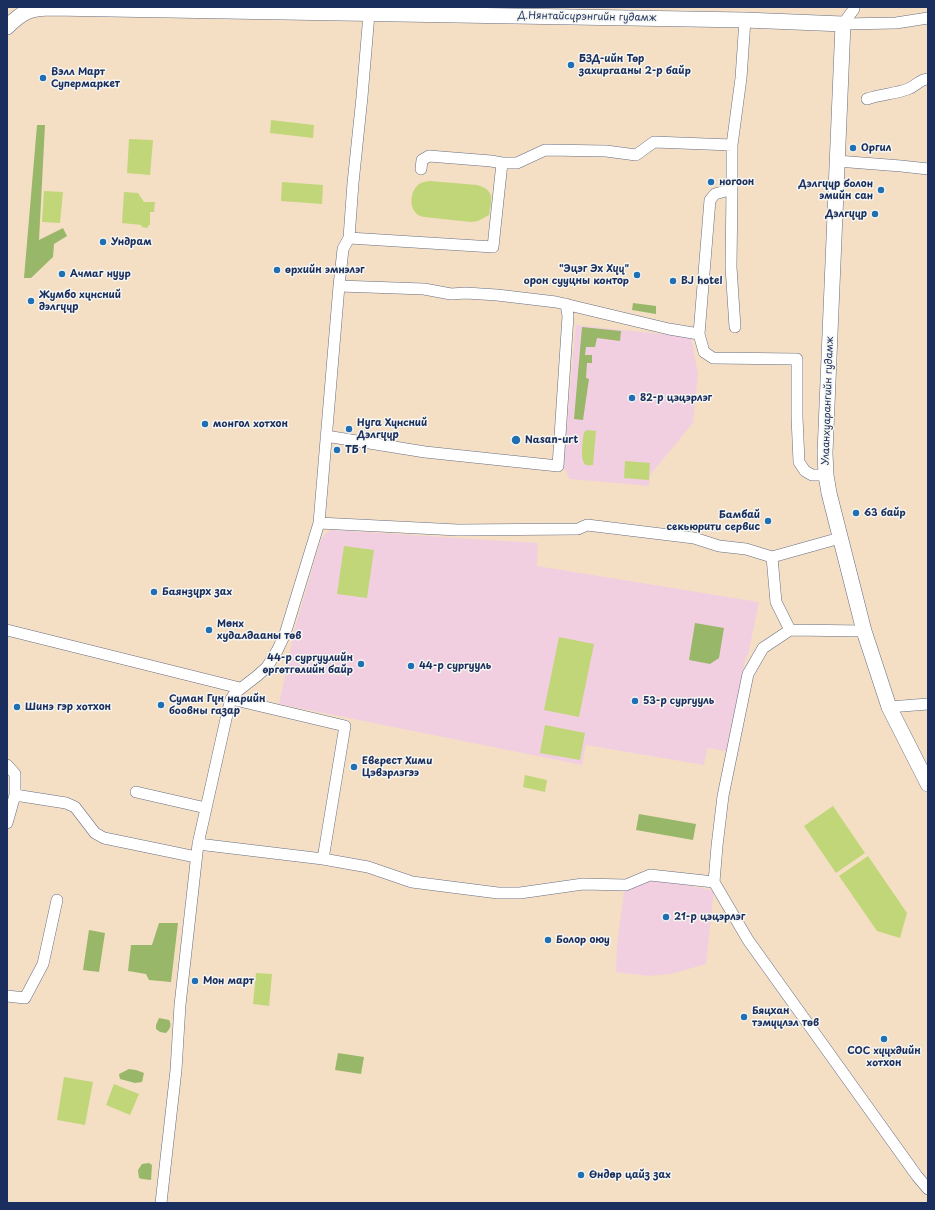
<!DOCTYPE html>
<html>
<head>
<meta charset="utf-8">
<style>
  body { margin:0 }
  #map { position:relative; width:935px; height:1210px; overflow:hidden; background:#f4dfc4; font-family:"Playpen Sans",sans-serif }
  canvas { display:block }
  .frame { position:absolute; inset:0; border:8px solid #1b2f5e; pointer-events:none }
</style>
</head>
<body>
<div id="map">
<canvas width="935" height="1210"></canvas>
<div class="frame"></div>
</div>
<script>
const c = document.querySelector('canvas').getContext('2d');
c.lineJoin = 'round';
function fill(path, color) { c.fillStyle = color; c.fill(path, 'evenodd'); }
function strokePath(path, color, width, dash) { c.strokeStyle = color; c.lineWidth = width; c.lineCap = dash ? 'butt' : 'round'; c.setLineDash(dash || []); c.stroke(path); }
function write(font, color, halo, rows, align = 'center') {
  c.font = font + ' "Playpen Sans",sans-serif'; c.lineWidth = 3; c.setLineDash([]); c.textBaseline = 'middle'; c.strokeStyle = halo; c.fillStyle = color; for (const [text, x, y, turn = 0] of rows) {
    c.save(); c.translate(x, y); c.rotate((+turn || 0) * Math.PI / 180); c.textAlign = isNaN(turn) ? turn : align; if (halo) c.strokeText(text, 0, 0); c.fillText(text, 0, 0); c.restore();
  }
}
fill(new Path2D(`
  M576,325L691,337L698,374L693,423L650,475L649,486L570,479L563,466Z
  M332,530L538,543L537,566L759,602L748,655L746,657L726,751L707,748L704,765L586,745L582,765L279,704L295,628L321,539L326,533Z
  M659,879L714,891L706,964L671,974L649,976L616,972L617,944L624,891L636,884Z`), '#f2cfe0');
fill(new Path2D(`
  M271,120L314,125L313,138L270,133Z
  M129,139L153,140L150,175L127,173Z
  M430,181L477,185C495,190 492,199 489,215L478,221L471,222L424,217C421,216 418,216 416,213C408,205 411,188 421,183C423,182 427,181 430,181Z
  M282,182L323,185L322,204L281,201Z
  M44,191L63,192L60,223L42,222Z
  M124,192L138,193L144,202H155L154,212H150V224L147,228L142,227L141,225L122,223Z
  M587,430L596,431L593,465C591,465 588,466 586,465C579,461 583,439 584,432Z
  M625,461L650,463L649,480L624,478Z
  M344,546L374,550L367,598L337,594Z
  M559,637L594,644L579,717L544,710Z
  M545,725L585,733L580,760L540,753Z
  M525,775L547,780L545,792L523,787Z
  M833,806L865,853L836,873L804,826Z
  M868,856L907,913L900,938L877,931L839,876Z
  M256,973L272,974L269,1006L253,1004Z
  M64,1077L93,1082L85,1125L57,1120Z
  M114,1084L139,1094L130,1115L106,1105Z`), '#c1d679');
fill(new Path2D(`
  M37,125H45L39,240L63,228L67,236L54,244L53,257L31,278H24Z
  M633,303L656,306V314L632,310Z
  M582,327L621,331L620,341L597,338L595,347H586L585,355H592V363H587L586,378L589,379L583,420L574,419Z
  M695,623L724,628L719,658L710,664L689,660Z
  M639,814L696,824L693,840L636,830Z
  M159,923H178L171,982L149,980L146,974L128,971L131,945H152Z
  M89,930L105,933L99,972L83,970Z
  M159,1018L169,1020C172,1025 170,1029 166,1033L160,1032L156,1029V1025Z
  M338,1053L364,1057L361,1074L335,1070Z
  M129,1069L136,1070L144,1073L142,1082L135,1083L120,1079L119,1074Z
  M149,1163L152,1165L151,1180L142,1179L139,1178L138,1170L142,1164Z`), '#98b769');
const street = new Path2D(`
  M843,24L896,23L928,18
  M843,24L854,9V7
  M867,99C881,94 895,94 908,89C916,86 920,79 928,79
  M837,161L901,166L928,169
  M421,169L422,160L429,156L491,161L502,163
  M732,189L731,267L735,327
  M349,238L493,247L502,163H517L545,150L606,151L636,155L654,142L732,145L741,78L745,20
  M339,286L424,289L451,294L466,293L497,295L556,302L669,329L699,334L710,200L715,194L732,189V145
  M699,334L704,352L713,358L797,359V417L799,462L805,471L812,475H826
  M326,436L425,452L558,466L568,316L566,304
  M319,523L458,530L578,529L587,525L694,538L719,546L746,549L772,557L776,602L790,630
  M772,557L840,538
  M7,630L240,688
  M231,699L345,726L323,859
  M889,707L928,704
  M7,765L15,774V795L7,823
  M136,792L206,808
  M15,795L66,803L75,807L95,833L104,838L196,857
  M198,844L323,859L368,867L412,882L498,893H520L583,884L626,885L650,875L714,882L748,940L917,1176L928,1189
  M714,882L717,846L723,796L748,674L763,648L790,630L864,631
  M7,996L25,998L43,964L57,900
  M161,1203L176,1070L180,1005L198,844L228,710L231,699L235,693L257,676L267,667L277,651L285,634L319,523L339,286L343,249L349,238L353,183L362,97L369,14`);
const secondary = new Path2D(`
  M43,7L52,8L745,20L843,24L825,453L826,475L829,493L864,631L889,707L928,784
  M7,27C22,12 30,8 52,8`);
strokePath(street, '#676d82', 12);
strokePath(secondary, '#676d82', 16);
strokePath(street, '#fff', 11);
strokePath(secondary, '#fff', 15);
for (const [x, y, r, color] of [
  [571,65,4,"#1f6fb2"],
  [43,78,4,"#1f6fb2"],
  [853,148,4,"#1f6fb2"],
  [711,182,4,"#1f6fb2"],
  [881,190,4,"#1f6fb2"],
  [875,214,4,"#1f6fb2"],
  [103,242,4,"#1f6fb2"],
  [277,270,4,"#1f6fb2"],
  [62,274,4,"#1f6fb2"],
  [637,275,4,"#1f6fb2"],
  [673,281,4,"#1f6fb2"],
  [31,301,4,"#1f6fb2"],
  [632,398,4,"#1f6fb2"],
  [205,424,4,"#1f6fb2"],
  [349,429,4,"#1f6fb2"],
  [516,440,5,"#1f6fb2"],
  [337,450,4,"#1f6fb2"],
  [856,513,4,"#1f6fb2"],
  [768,521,4,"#1f6fb2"],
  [154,592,4,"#1f6fb2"],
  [209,630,4,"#1f6fb2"],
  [361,664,4,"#1f6fb2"],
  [411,666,4,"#1f6fb2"],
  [635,701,4,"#1f6fb2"],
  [161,705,4,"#1f6fb2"],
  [17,707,4,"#1f6fb2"],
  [354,767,4,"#1f6fb2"],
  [666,917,4,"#1f6fb2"],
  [548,940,4,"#1f6fb2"],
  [195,981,4,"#1f6fb2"],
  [744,1017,4,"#1f6fb2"],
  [884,1039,4,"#1f6fb2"],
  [581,1175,4,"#1f6fb2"]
]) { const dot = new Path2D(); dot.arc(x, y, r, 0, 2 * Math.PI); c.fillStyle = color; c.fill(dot); strokePath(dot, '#f6f6f2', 1.5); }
write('10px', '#1b2f5e', '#f6f6f2', [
  ["Д.Нянтайсүрэнгийн гудамж",587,17,1],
  ["Улаанхуарангийн гудамж",828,401,-88]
]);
write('bold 10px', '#1b2f5e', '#f6f6f2', [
  ["БЗД-ийн Төр",579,59],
  ["захиргааны 2-р байр",579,71],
  ["Вэлл Март",51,72],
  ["Супермаркет",51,84],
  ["Оргил",861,148],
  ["ногоон",719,182],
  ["Дэлгүүр болон",873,184,"right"],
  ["эмийн сан",873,196,"right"],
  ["Дэлгүүр",867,214,"right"],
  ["Ундрам",111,242],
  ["\"Эцэг Эх Хүү\"",629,269,"right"],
  ["орон сууцны контор",629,281,"right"],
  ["өрхийн эмнэлэг",285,270],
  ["Ачмаг нуур",70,274],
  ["BJ hotel",681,281],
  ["Жумбо хүнсний",39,295],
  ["дэлгүүр",39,307],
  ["82-р цэцэрлэг",640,398],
  ["Нуга Хүнсний",357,423],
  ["Дэлгүүр",357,435],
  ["монгол хотхон",213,424],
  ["Nasan-urt",525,440],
  ["ТБ 1",345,450],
  ["63 байр",864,513],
  ["Бамбай",760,515,"right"],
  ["секьюрити сервис",760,527,"right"],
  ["Баянзүрх зах",162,592],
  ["Мөнх",217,624],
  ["худалдааны төв",217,636],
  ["44-р сургуулийн",353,658,"right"],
  ["өргөтгөлийн байр",353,670,"right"],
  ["44-р сургууль",419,666],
  ["Суман Гүн нарийн",169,699],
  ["боовны газар",169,711],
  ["53-р сургууль",643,701],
  ["Шинэ гэр хотхон",25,707],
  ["Еверест Хими",362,761],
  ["Цэвэрлэгээ",362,773],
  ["21-р цэцэрлэг",674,917],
  ["Болор оюу",556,940],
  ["Мон март",203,981],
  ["Бяцхан",752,1011],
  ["тэмүүлэл төв",752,1023],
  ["СОС хүүхдийн",884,1051,"center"],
  ["хотхон",884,1063,"center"],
  ["Өндөр цайз зах",589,1175]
], 'left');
</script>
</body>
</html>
